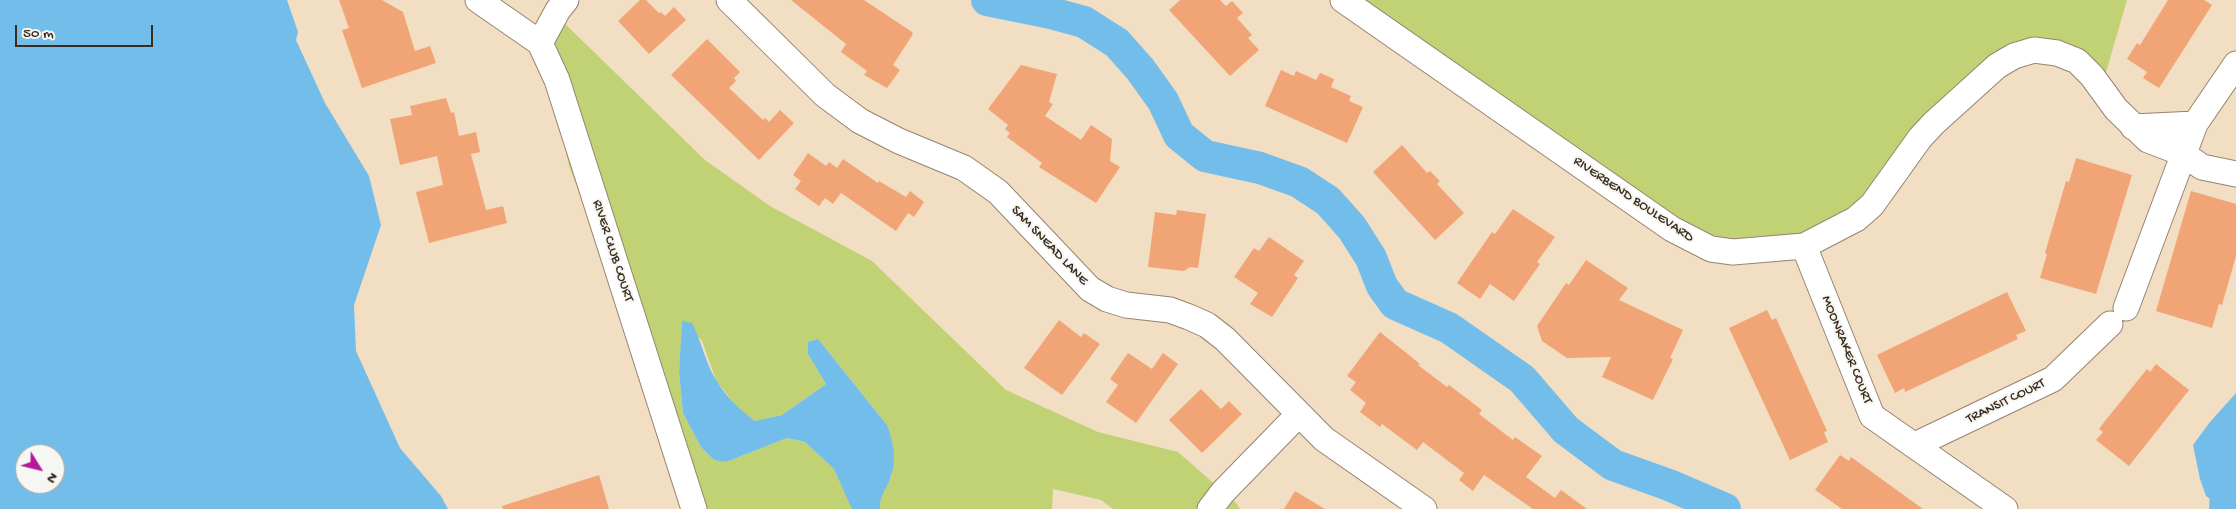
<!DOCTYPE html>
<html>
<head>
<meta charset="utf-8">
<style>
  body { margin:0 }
  #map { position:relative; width:2236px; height:509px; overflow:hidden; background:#f2dec2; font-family:"Gochi Hand",sans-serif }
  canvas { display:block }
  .north { position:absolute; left:15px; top:444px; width:50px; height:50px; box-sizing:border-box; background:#f6f6f2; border:1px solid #aba49d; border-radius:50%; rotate:126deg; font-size:14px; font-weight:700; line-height:20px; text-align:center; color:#3b2a1e }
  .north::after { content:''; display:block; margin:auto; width:18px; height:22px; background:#b5179e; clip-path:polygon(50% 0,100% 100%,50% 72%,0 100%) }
  .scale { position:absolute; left:15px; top:25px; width:138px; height:22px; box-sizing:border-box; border:2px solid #3b2a1e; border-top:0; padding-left:6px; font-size:15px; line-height:18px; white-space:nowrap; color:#3b2a1e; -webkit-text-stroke:4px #f6f6f2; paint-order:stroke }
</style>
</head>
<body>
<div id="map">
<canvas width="2236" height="509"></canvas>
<div class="north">N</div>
<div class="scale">50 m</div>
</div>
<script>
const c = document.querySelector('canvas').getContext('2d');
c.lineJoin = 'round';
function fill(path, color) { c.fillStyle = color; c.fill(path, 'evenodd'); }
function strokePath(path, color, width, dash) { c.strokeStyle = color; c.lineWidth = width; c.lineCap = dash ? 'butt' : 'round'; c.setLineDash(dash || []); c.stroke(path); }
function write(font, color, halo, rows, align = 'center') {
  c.font = font + ' "Gochi Hand",sans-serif'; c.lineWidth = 4; c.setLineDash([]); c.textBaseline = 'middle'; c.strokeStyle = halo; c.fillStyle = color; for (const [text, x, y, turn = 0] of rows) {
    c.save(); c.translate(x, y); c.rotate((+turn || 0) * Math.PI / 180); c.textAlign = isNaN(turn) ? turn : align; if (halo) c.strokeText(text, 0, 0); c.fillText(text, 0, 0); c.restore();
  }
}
fill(new Path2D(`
  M1336,0H2127L2100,93L2058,63H2017L1947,118L1865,219L1719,263Z
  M558,17L705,160L770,206L872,261L1006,390L1098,432L1178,452L1236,503L1240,509H1113L1101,500L1053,489L1052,509H880L879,499L892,475L887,425L818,339L808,354L826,384L782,415L755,421L738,409L716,380L702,341L682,321L679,372L683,413L701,447L714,460L726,462L787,438L805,442L834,469L852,506V509H688L644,356L569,166L544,49Z`), '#c1d275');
fill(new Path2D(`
  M0,0H287L298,32L296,40L325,103L369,176L381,225L354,305L356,351L400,448L441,496L448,509H0ZM25,454H55V484H25Z
  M682,321L692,323C701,340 707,367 717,381C727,398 740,410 755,421L782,415L826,384L808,354V342L818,339L887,425C893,440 897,461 891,476C887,489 879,495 880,509H852L834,469L805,442L787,438L726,462L714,460L701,447L683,413L679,372Z
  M2236,393V482L2221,507L2206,496L2200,479L2193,445L2210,422Z`), '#73bdeb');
strokePath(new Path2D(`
  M987,0L1051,13L1084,22L1117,43L1140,69L1163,101L1179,135L1205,156L1260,168L1299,182L1328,201L1352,228L1371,258L1382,286L1395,304L1449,328L1522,379L1566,430L1613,465L1669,485L1725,509
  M2225,509L2228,455`), '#73bdeb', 32);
fill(new Path2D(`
  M339,0H382L403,12L415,51L430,46L436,63L362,88L342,30L349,28Z
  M640,0H646L659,13L661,12L665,16L674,7L686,20L649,54L618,21Z
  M791,0H864L912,32L913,34L893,65L900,70L887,88L864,75L867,71L841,52L846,44Z
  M1180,0H1220L1226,6L1232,1L1243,13L1237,18L1252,35L1248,38L1259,50L1230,76L1169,10Z
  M2168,0H2204L2212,5L2159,88L2143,78L2147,72L2127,59L2137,43L2140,45Z
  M707,39L740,72L734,78L736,81L729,88L763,120L765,118L769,122L780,110L794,123L759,160L671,75Z
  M1021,65L1057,74L1049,102L1053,104L1045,116L1081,140L1091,125L1112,139L1110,161L1120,167L1096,203L1039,167L1042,163L1007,137L1010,133L1005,129L1008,125L988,109Z
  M1281,70L1294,76L1296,71L1316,80L1320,73L1334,79L1331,87L1351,96L1349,101L1363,107L1347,143L1265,106Z
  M446,98L451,113L454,112L459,136L476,132L480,152L471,154L486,210L503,206L507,223L429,243L416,192L443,185L437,156L400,165L390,119L412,115L410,106Z
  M1402,145L1427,173L1430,171L1440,181L1437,184L1464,213L1435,240L1373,172Z
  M808,153L826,166L829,162L837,168L843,159L878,183L879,181L906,197L910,191L924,202L914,217L908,213L896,231L841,193L833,204L825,198L819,206L795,189L801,181L793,175Z
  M2076,158L2132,175L2096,294L2040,278L2047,254L2045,253L2066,181L2069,182Z
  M2191,191L2236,204V256L2222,305L2219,304L2212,328L2156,311Z
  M1513,209L1555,237L1537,262L1540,264L1514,301L1490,284L1480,299L1457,283L1492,232L1495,234Z
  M1177,210L1206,214L1198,268L1190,267L1184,271L1148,267L1155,212L1176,215Z
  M1269,237L1304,261L1294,275L1298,278L1272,317L1250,304L1258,293L1234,277L1254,248L1259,251Z
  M1586,260L1628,288L1619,300L1683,330L1670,358L1673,359L1653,400L1602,377L1611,357L1567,358L1542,341L1537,326L1566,283L1569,285Z
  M2007,292L2026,331L2016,335L2018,339L1905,392L1904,388L1895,393L1877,355Z
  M1767,310L1772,320L1776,318L1827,431L1824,432L1828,442L1790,460L1729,328Z
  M1059,320L1081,337L1084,333L1100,344L1062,395L1024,368Z
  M1380,332L1409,355L1420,364L1418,365L1447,387L1449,385L1482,410L1479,414L1513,440L1515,437L1542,456L1526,477L1555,498L1561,490L1587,509H1533L1484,475L1473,491L1459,480L1464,473L1423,442L1417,450L1382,424L1380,427L1360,412L1366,403L1350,390L1356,382L1347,376Z
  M1128,353L1152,369L1163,353L1178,364L1136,423L1106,402L1118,385L1110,379Z
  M2156,364L2189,390L2129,466L2096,440L2103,432L2099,429L2105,421L2147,369L2150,372Z
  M1201,389L1221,409L1229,401L1242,414L1202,453L1169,420Z
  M1840,455L1849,461L1851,457L1923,509H1842L1815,490Z
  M599,475L609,509H503L502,506Z
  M1295,491L1325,509H1284Z`), '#f1a576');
const minor = new Path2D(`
  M478,0L540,43
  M566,0L558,10L540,43L557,80L694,509
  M729,0L825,95L860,121L899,141L964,168L998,192L1090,289L1107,299L1126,305L1170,310L1189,317L1207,325L1225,339L1324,439L1424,509
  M1343,0L1672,229L1711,249L1733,252L1804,246L1856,219L1872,205L1920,138L1934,123L1997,66L2014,56L2034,50L2057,53L2077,61L2092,76L2116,109L2148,140L2182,153L2202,167L2236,174
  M2133,127L2195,124
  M1804,246L1872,416L2005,509
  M2126,308L2195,124L2236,64
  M1915,445L2053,379L2110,324
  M1210,509L1223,492L1299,414`);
strokePath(minor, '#968470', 27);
strokePath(minor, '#fff', 25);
write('14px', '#3b2a1e', '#f6f6f2', [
  ["RIVERBEND BOULEVARD",1633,200,34],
  ["SAM SNEAD LANE",1049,246,46],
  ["RIVER CLUB COURT",612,251,72],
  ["MOONRAKER COURT",1846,350,68],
  ["TRANSIT COURT",2006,402,-26]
]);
</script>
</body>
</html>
